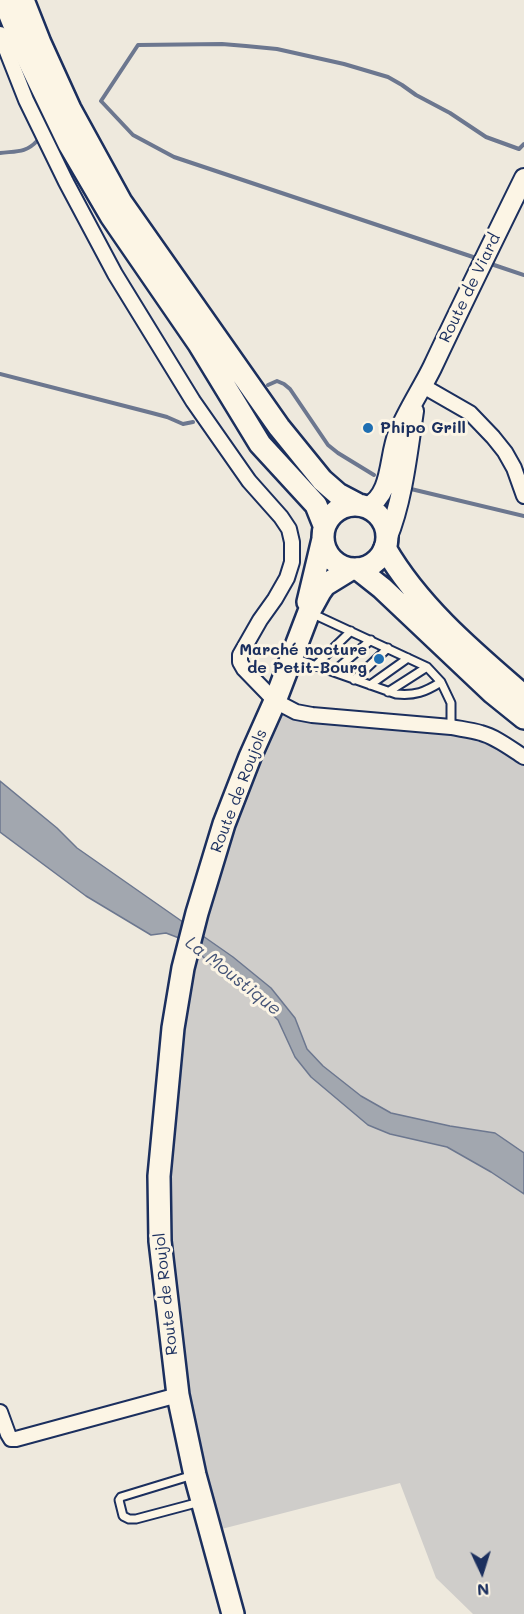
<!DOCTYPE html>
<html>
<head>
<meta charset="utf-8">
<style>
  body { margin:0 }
  #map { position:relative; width:524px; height:1614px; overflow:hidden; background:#eee9dd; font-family:Mali,sans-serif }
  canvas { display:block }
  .north { position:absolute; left:452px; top:1542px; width:60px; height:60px; -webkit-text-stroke:4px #fcf5e5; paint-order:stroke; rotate:176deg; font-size:16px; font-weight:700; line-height:24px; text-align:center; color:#1b2f5e }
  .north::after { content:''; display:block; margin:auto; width:21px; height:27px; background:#1b2f5e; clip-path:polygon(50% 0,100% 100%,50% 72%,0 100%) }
</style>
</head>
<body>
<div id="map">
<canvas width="524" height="1614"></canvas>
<div class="north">N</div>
</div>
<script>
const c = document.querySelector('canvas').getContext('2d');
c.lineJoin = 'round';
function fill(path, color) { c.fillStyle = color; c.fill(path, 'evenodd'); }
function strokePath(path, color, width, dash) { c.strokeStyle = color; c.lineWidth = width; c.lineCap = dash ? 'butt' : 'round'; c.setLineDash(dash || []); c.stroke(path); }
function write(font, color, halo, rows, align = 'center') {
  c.font = font + ' Mali,sans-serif'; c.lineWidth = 6; c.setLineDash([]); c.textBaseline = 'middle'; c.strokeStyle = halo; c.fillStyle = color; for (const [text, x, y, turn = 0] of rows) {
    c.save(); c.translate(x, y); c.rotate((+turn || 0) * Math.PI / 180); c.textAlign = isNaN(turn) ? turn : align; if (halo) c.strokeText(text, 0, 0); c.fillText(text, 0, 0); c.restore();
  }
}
fill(new Path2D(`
  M275,701L296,712L451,727L524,757V1153L520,1149L491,1132L450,1126L391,1113L361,1096L323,1066L307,1049L295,1018L198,932Z
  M195,950L242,991L257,1000L278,1020L295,1057L311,1077L368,1125L390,1134L447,1147L491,1172L524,1194V1614H473L436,1578L400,1483L210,1532L202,1501L159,1176Z`), '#cfcdca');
const water = new Path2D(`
  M0,781L57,828L77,848L233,957L271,988L295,1018L307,1049L323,1066L361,1096L391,1113L450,1126L495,1133L524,1153V1194L491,1172L447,1147L390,1134L368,1125L311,1077L295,1057L278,1020L257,1000L242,991L219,972L201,955L179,938L166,933L151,935L86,896L0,832Z`);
fill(water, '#a2a7af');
strokePath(water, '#6c778f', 1.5);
strokePath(new Path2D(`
  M0,153C16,151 26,153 37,141
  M473,257L174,157L133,135L101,101L138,45L222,44L246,46L277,49L344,64L388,77L402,85L416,95L450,113L486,137L519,149L524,144
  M494,265L524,275
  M0,374L152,413L167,417L183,424L193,422
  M268,385L277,381L284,384L290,389L328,445L338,453L374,475
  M411,489L524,516`), '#6c778f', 4);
const service = new Path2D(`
  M311,613L427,667L441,682L451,703V727
  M294,658L396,694C415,696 425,692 441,682
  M315,666L351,631
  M333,672L371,640
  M354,680L388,648
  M370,685L408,658
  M388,692L427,667
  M193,1475L121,1497L119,1500L123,1516L129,1519H136L200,1502`);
const minor = new Path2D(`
  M0,34L26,100L66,182L115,274L193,401L249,481L281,517L289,529L292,542V562L287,578L275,599L260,620L240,655V662L244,669L275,701L296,712L312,715L451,727C461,729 471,730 481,733C496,737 510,748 524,757
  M423,386L470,413L493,437L505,452L514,468L524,496
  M0,1412L8,1434L11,1439H16L178,1395`);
const secondary = new Path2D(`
  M367,507C393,494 388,456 398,433C407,411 421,390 432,368C462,304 493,241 524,178
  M387,539C403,501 408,451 414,411`);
const primary = new Path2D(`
  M4,0L26,55L69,144L111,216L199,344L260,444L316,505L324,525
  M23,0L40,43L70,109L121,202L279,427L322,480L338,494L357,504
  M323 537a32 32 0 1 1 64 0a32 32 0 1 1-64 0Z
  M308,602L323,539
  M233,1614L195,1475L178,1395L160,1241L159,1176L173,1028L183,968L197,913L224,824L250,757L275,701L309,612L320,592L325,585L351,569`);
const trunk = new Path2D(`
  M385,548C419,607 473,652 524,696
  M358,569L382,588L493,693L524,718`);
strokePath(service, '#1b2f5e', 11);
strokePath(minor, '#1b2f5e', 18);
strokePath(secondary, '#1b2f5e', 22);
strokePath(primary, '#1b2f5e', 26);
strokePath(trunk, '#1b2f5e', 26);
strokePath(service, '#fcf5e5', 7);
strokePath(minor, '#fcf5e5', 14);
strokePath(secondary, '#fcf5e5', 18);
strokePath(primary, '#fcf5e5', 21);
strokePath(trunk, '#fcf5e5', 21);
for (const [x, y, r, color] of [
  [368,428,6,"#1f6fb2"],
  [379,659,6,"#1f6fb2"]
]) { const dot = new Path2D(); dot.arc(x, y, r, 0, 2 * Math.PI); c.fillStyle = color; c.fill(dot); strokePath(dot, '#fcf5e5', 2); }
write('16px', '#1b2f5e', '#fcf5e5', [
  ["Route de Viard",470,288,-64],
  ["Route de Roujols",239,791,-69],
  ["Route de Roujol",166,1294,-96]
]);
write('bold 16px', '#1b2f5e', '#fcf5e5', [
  ["Phipo Grill",380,428],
  ["Marché nocture",367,650,"right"],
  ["de Petit-Bourg",367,668,"right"]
], 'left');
write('italic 18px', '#445376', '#fcf5e5', [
  ["La Moustique",233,976,38]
]);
</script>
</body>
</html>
